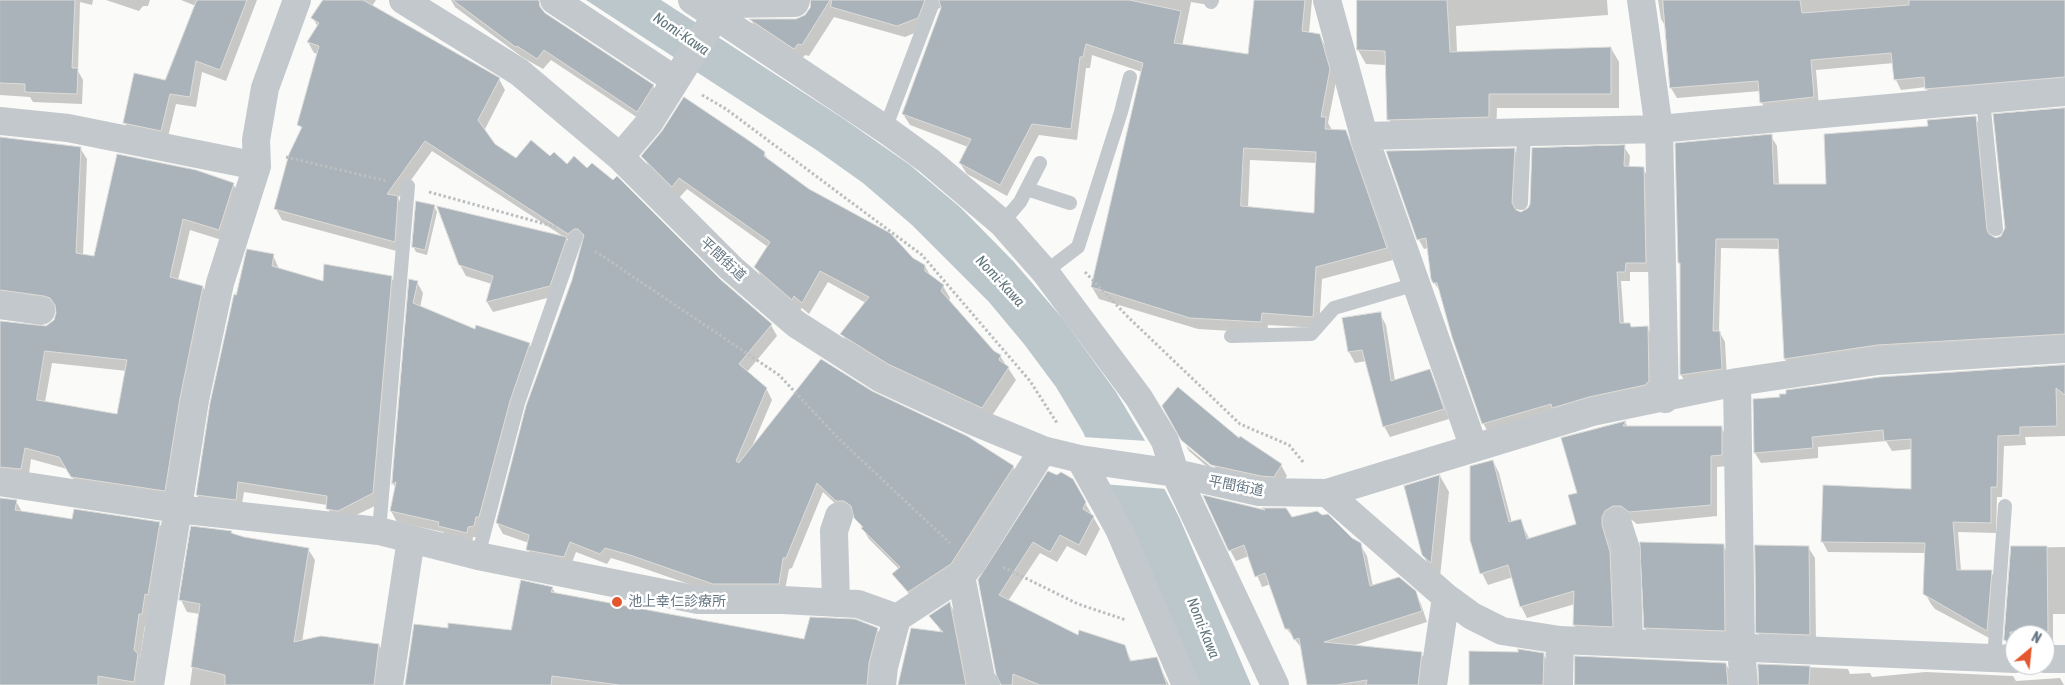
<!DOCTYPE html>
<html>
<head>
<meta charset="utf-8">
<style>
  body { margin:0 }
  #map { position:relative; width:2065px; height:685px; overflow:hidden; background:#fafaf8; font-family:"Asap Condensed",sans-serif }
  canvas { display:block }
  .north { position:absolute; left:2005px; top:625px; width:50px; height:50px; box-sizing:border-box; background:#fff; border:1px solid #c1c8cd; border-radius:50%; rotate:28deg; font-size:14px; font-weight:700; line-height:20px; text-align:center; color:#657683 }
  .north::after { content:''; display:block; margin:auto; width:18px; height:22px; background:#e4572e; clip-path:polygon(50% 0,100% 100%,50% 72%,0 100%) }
</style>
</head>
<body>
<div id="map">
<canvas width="2065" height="685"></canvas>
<div class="north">N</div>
</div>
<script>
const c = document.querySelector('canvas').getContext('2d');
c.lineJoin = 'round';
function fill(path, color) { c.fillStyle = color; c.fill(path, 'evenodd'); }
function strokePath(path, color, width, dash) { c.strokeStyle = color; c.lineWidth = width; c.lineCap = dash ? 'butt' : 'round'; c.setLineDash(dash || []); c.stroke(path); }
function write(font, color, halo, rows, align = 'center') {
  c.font = font + ' "Asap Condensed","Noto Sans JP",sans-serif'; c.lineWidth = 5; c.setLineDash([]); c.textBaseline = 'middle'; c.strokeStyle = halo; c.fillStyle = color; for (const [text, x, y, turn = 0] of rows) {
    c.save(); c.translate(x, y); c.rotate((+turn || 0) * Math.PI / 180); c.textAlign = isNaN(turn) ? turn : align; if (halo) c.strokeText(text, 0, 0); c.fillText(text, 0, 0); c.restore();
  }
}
fill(new Path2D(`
  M586,0H661L844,119L910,165L961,208L1014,262L1063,319L1116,392L1147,444L1162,484L1179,517L1251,685H1196L1083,432L1056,387L1024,344L989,302L912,225L863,183L818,151Z`), '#bbc7cb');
fill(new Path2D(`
  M1082,437L1148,441L1167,489L1102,484Z`), '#fafaf8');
fill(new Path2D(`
  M0,0H93L92,5L80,2L78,71L83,80L82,104L33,102L30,97L0,95Z
  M106,0H150L148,6H143L139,11Z
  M181,0H257L226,81L202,72L196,107L176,104L167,141L131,134L125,123L166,82L196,6Z
  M324,0H376L372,6L499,79L505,90L484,131L494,145L516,160L550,158L567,166L719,280L771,325L777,336L747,372L766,388L772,400L752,447L873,393L967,437L1013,467L1020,478L965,565L915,602L894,574L899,569L869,539L854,514L843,511L823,492L792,568L789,569L784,595H720L637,566L611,558L607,564L576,552L570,568L534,560L528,550L529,543L503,534L497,523L585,240L582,239L575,244L432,151L398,198L404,209L400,252L282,220L276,209L302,130L299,124L318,54L314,53L308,42L318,27L313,18Z
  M451,0H537L545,14L653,86L660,97L644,122L551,60L543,69L522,57L455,7Z
  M820,0H1210L1209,5L1191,2L1182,46L1249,56L1256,0H1312L1309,33L1319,35L1326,47L1336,82L1328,123L1332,130L1345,131L1352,143L1393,260L1322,279L1319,328L1268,325L1267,333L1198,329L1099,299L1092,287L1142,72L1092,55L1090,68H1086L1077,140L1039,135L1007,196L967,174L960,163L968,147L910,125L903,114L942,8L933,9L924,29L905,37L834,17L809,56L805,55L801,60L757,31L751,20H796L805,16ZM1250,160L1317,163L1315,214L1248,208Z
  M1359,0H1607L1608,15L1456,26L1457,53L1611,48L1619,62V108H1497L1496,132L1397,134L1389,119L1386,65L1366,64L1358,50Z
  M1658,0H2065V87L1932,99L1926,87L1901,90L1896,80L1894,63L1816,70L1819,107L1767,113L1762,103L1760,91L1677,98L1671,88L1667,29L1661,19Z
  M2065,109V343L1791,369L1785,359L1779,249L1721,248L1719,331L1725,342L1727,379L1687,385L1681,375V267L1679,263L1771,136L1777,146L1779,185H1828L1929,127L1975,117L1981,127L1992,238L1998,239L2005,234Z
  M0,138L80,148L87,159L83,255L95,257L233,184L240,195L225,241L190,230L178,280L203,287L209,299L171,502L79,488L67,469L31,459L28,481L0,480V322L48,326L55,321L57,310L51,307L0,303ZM52,363L127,371L118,415L45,402Z
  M1624,147L1630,156L1629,167L1643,169L1649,178L1651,272H1630V281H1621L1624,324H1630L1632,328L1647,327L1652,336L1653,390L1488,432L1483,423L1441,292L1434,283L1428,248L1424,249L1419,240L1388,152L1514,149L1519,158L1517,212L1521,213Z
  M764,153L769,161L808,190L925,266L931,277L943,286L950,298L949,301L993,352L1000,356L1016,380L989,420L849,346L842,334L866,303L828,282L809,314L802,308L799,311L763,280L756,267L768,247L687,189L679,198L650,169L643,156Z
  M434,206L437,212L427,255L416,252L413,246Z
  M566,238L572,249L555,296L493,312L487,302L492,284L466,276L460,265Z
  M273,255L279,269L325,282L391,277L397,288L379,504L344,521L333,520L327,505L244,492L241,510L203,506L197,495L237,297Z
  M410,281L417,282L423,293L420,308L476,331L529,344L535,355L479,537H473L472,543L446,536L443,532L397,522L391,511L396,488L393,484Z
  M1380,314L1386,325L1395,381L1429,371L1435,382L1449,419L1390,437L1384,426L1366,361L1355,363L1349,352Z
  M2065,371V436L2025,437L2026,445L2004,446L2002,497H1997L1996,533L1958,532L1961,571L1991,572L1997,582L1993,640L1935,609L1931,604L1925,593L1926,553L1828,552L1822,541L1912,490V449L1892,451L1886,441L1818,447V458L1761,463L1755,453L1754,400Z
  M1625,422L1628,427H1721L1728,439V466L1717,467V516L1637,524L1628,517L1608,529V538L1616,564L1619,638L1580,636L1574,625L1575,604L1527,618L1521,606L1513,577L1488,585L1482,573L1493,461L1499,473L1512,523L1520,520L1530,540L1578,525L1579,494Z
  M1182,440H1239L1281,465L1287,476L1280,487L1218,476L1189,451L1186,446L1215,470L1216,468Z
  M1440,476L1449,492L1440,577L1432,571L1423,555Z
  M1072,480L1100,529L1086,556L1067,546L1057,562L1040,553L1008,601L1079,637L1124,646L1132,662L1156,659L1169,685H1002L979,581Z
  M0,498L16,501L22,512L73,520L159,523L166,535L148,625H145L140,659L142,685H0Z
  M1264,509L1351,539L1360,544L1367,556L1373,587L1415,592L1421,604L1427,622L1352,646L1421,653L1427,664L1425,685H1308L1303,650L1286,628L1271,584L1262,587L1249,556L1236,561L1230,550L1265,512Z
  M231,532L233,535L244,538L308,549L315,560L302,642L379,645L385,657L382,685H190L200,614L187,612L181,600Z
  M1723,545L1728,554L1730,640L1651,637L1645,628Z
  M1808,547L1815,558L1816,645L1764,643L1758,632Z
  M2065,547V614H2053V642H2045V635H2015V652L2012,650L2005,640L2012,548Z
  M552,588L556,594L805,640L877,629L884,640L874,685H406L449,630L512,632Z
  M950,604L956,615L970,685H898L942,633L931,616Z
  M1543,654L1550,666V685H1471Z
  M1576,658L1726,664L1732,675L1734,685H1574Z
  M1759,665L1848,669L1850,674L1870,673L1872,677L1926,672L2013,676L2016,681L2060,678L2064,685H1759Z`), '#0003');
const building = new Path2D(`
  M0,0H75L72,68H78L77,94L25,92V84L0,83Z
  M197,0H247L220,70L196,61L190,97L170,94L161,131L123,123L134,73L165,80Z
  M323,0H363L500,78L478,120L495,144L516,158L531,140L550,156L554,152L567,164L574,156L587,168L592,163L613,180L617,176L720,279L772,324L739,364L767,388L736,461L739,463L821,359L872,391L967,436L1014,466L951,564L908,592L892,574L900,567L861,528L863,527L854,518L851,506L844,501H836L817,483L786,558H783L779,584H713L630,555L605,548L600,554L570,542L564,557L526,550L529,535L496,523L526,406L572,280L584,235L578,229H574L568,234L425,141L387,194L398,196L395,242L274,209L289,154L302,127L297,125L319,46L307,42L319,23L311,18Z
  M453,0H539L540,7L545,13L654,85L637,112L544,50L537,59L517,46L516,47Z
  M811,0H830L802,45L798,44L794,49L749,19H796L805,15L810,8Z
  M832,0H925L918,18L897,26L831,7Z
  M939,0H1129L1181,11L1174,43L1248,54L1254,0H1305L1302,31L1320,34L1330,69L1321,117H1326L1325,129L1346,130L1387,248L1316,267L1313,317L1262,313L1261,322L1190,318L1091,287L1143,63L1086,44L1083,57H1080L1071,129L1032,124L1000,185L959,163L971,139L902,114L941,8ZM1244,148L1316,152L1314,213L1241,206Z
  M1357,0H1447L1450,52L1611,47V94H1489V117L1387,120L1385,51L1357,50Z
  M1663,0H1800L1802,13L1909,5V0H2065V77L1925,89L1924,77L1894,80L1891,53L1811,60L1814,97L1760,103L1758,81L1670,88Z
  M684,97L748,140L765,152L764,156L809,189L890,233L913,258L925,265V271L944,285L941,291L994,351L1001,355L999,360L1009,367L982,408L888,364L840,334L869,297L820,271L802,303L794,296L792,300L754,267L770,242L679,178L672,187L641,156L662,131Z
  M2065,108V334L1877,345L1784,359L1778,239H1716L1713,331H1720L1722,369L1680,375V263H1678L1675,143L1772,134L1774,184H1826L1824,134L1928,126L1927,120L1976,116L1987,230L1989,234L1996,238L2001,236L2005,228L1993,114Z
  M0,137L81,147L76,253L94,256L117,154L196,170L234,183L219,230L183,219L170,277L203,286L180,398L165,491L71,477L59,457L25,448L21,469L0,467V321L46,326L54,320L56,313L55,305L50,298L44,296L0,290ZM45,351L127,360L117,414L37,400Z
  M1625,145L1624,166L1644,167L1646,263H1626L1625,272H1617L1620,323H1630L1631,327L1648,326L1649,381L1645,385L1589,397L1552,408L1551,404L1482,424L1452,337L1437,283H1433L1431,279L1426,238L1417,240L1386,151L1515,148L1512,203L1516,210L1521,212L1528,208L1530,204L1532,148Z
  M416,201L435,205L425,250L412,247Z
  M437,206L567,237L550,286L486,302L493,276L459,265Z
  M247,249L274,254L272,266L323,281L324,264L392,276L373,493L338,511L326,509L327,496L238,482L236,500L196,495L210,403L234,294L236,295Z
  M409,279L418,281L413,303L475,329L476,325L530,343L510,401L479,517H476L474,526L468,527L467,533L438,526L439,522L390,511L396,482L392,484Z
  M1381,312L1391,381L1430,369L1444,409L1383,427L1362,350L1348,352L1342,318Z
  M2065,365V395L2056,388L2057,426L2020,427V435L1998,436L1997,487H1991V523L1953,522L1957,570H1992L1987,631L1923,594L1925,543L1821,542L1823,485L1911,489V439L1884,441L1883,430L1812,437L1813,448L1754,453L1753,399L1780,397L1779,394H1786V390L1880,377Z
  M1178,387L1239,438L1240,436L1282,464L1274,477L1261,476L1211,465L1181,440L1162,406Z
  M1626,421L1623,426H1722V455L1711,456V505L1629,512L1621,506H1613L1605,511L1602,517V525L1610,552L1613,627L1573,625L1574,591L1520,607L1508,565L1480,574L1470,540V466L1493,460L1509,522L1521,519L1527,539L1576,524L1568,495L1577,493L1561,438Z
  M1048,471L1057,475L1061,472L1073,479L1086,502L1083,509L1094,516L1079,545L1060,535L1050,552L1033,542L999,595L1078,635L1079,630L1125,645L1130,661L1157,657L1167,685H1040L1013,674L1012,685H1001L996,674L978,580Z
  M1440,475L1431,563L1422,555L1404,486Z
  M1203,495L1265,510L1262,508H1286L1292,517L1317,511L1322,515L1328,514L1352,538L1361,543L1370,586L1399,577L1416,591L1422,611L1324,642L1422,652L1418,685H1366L1367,680L1336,685H1307L1299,638L1294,640L1289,629H1285L1265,573L1255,577L1244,545L1229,551Z
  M0,498L17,500L15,510L72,519L74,509L160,522L148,595L145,594L142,614H139L134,650L138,654L134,682L98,676V685H0Z
  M191,526L232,531L231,533L244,537L309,548L294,642L321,636L379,644L374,685H225V675L191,667L200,604L179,600Z
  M1640,542L1724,544L1725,631L1644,628Z
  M1755,545L1809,546L1810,635L1756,633Z
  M2011,546H2047L2048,632H2010L2011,643L2004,640Z
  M521,580L553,587L551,592L804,639L810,617L855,619L878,628L869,663L867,685H620L552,676L551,685H405L414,624L448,628V623L511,630Z
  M950,602L966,685H898L911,628L943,632L929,616Z
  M1518,649L1544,653L1543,685H1469V651L1518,652Z
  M1575,656L1726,663L1728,685H1575Z
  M1758,664L1810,666L1809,685H1759Z`);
fill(building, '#aab3b9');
strokePath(building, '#dcdcda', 1);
strokePath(new Path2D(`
  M702,95L726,109L922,255L1030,381L1057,423
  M286,157L387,181
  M429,192L556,227
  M595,251L779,375L838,438L950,543
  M1085,272L1129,318L1240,424L1289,445L1304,463
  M1003,567L1078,604L1126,620`), '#bbbfc2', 3, [2.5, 2.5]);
strokePath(new Path2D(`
  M1211,2L1212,0
  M1983,100L1996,229
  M885,129L932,5
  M1027,189L1070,203
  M1521,203L1524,133
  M1002,223L1020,202L1040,163
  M1045,272L1078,247L1121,112L1130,77
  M1231,336L1311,334L1334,308L1416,284
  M379,531L408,186
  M478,556L518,403L576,237
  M1994,659L2005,506`), '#c3c8cc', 14);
strokePath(new Path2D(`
  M403,0L519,72L620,157L731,268L796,324L880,378L975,422L1043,450L1080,459L1175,473L1259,492L1327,493L1592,412L1737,382L1878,361L2065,349
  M554,0L675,80
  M692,0L885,129L929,161L1002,223L1045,272L1139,398L1165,441L1175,473L1275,685
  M1327,0L1364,136L1474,448
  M1641,0L1659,129L1665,399
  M0,121L68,128L257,166
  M1364,136L1659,129L2065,92
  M620,157L649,123L709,27L714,14L726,4L795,3L796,0
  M0,305L41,311
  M1737,382L1741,649L1744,685
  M1080,459L1119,529L1186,685
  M0,482L177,509L379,531L478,556L698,600H783L858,604L897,618
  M1327,493L1446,597L1472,616L1502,631L1560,640L2015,659
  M1617,521L1626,549L1629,641
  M961,576L982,683L986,685
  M836,603L834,531L839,516
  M2045,659H2065
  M150,685L195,400L220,283L257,166L256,140L265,88L297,0
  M389,685L411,539
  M882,685L884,667L897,618L961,576L972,563L1043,450
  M1433,685L1446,597
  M1559,685L1560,640`), '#c3c8cc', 28);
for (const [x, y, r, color] of [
  [617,602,6,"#e4572e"]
]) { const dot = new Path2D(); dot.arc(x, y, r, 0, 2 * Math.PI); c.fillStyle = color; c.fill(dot); strokePath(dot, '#fff', 2); }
write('14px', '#657683', '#fff', [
  ["平間街道",723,259,43],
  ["平間街道",1236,486,11]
]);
write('14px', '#657683', '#fff', [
  ["池上幸仁診療所",628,602]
], 'left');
write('italic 15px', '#60757c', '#fff', [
  ["Nomi-Kawa",681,34,34],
  ["Nomi-Kawa",1000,281,47],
  ["Nomi-Kawa",1203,628,68]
]);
</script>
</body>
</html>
